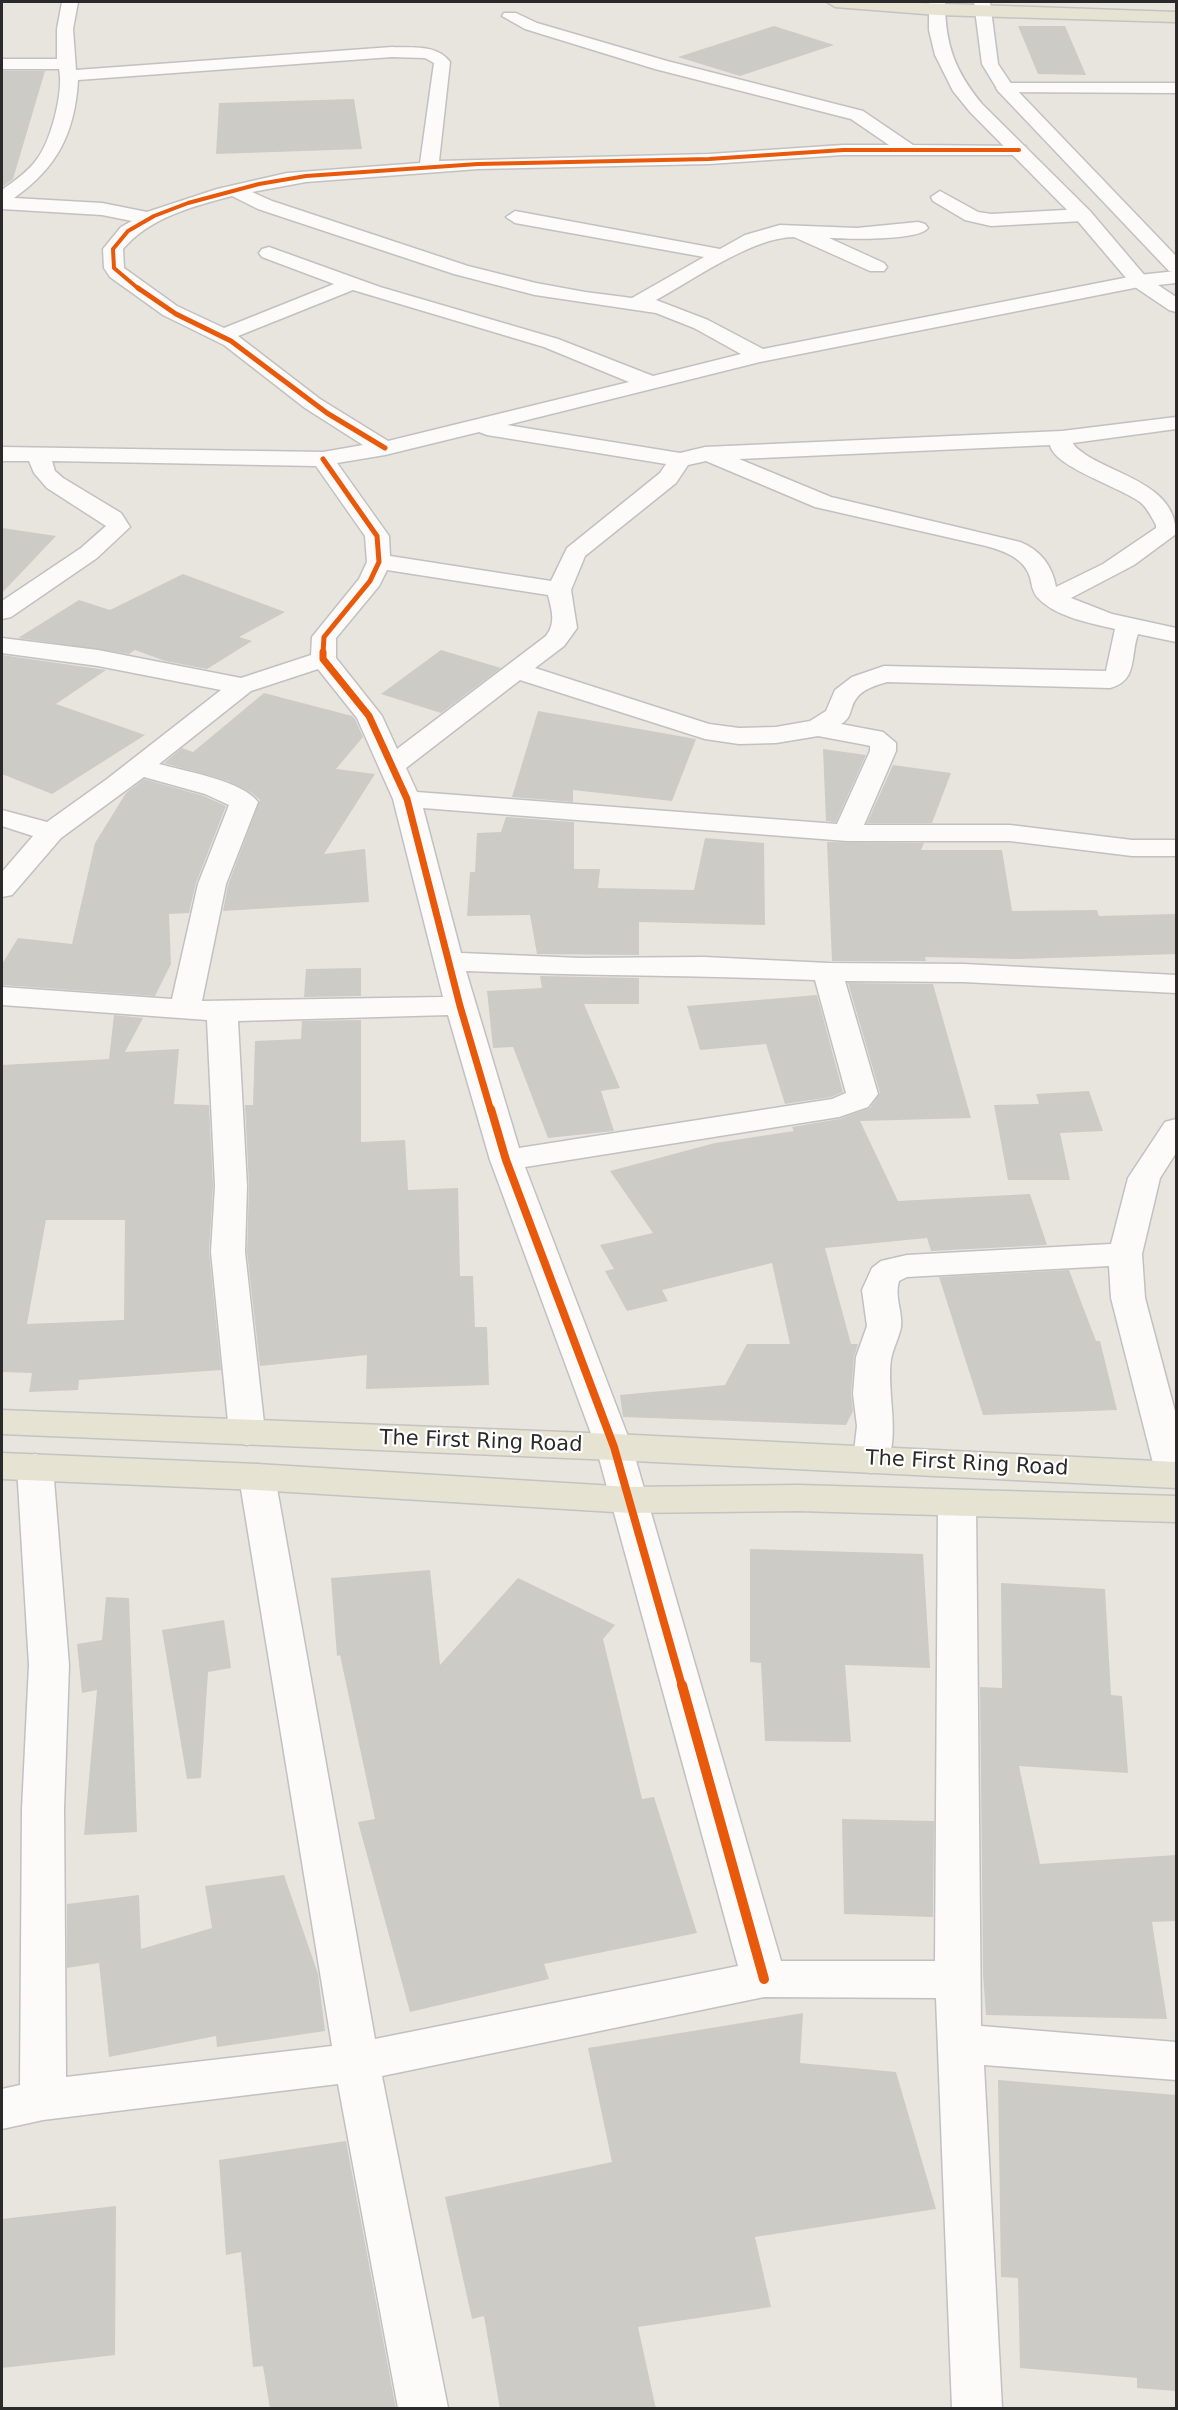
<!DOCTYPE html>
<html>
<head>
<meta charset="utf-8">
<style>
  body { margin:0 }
  #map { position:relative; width:1178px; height:2410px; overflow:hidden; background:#e8e5df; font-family:"DejaVu Sans",sans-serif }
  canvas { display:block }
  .frame { position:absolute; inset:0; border:3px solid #2a2a2a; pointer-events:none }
</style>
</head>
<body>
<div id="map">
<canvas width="1178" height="2410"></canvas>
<div class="frame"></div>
</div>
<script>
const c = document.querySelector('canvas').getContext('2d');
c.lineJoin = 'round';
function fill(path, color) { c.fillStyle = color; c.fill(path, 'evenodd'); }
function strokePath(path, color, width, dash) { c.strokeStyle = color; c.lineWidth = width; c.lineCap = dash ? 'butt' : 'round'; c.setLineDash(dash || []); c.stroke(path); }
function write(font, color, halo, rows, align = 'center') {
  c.font = font + ' "DejaVu Sans",sans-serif'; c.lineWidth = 4.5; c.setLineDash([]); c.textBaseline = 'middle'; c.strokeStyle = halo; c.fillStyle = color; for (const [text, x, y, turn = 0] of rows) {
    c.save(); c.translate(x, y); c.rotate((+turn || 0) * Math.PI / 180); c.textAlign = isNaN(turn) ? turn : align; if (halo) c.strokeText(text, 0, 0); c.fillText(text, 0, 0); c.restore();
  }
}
fill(new Path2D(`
  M774,26L834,45L740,76L678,57Z
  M1018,26H1065L1086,75L1038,74Z
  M2,71H45L13,179L4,186L2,185Z
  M354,99L362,149L216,154L219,103Z
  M2,528L56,536L2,593Z
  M183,574L285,612L239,637L252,641L207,669L165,661L135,650L129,654L18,638L79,600L110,610Z
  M441,650L501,668L441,713L381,694Z
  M2,655L106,670L56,704L145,735L52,794L2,774Z
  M264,693L352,716L355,719L363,737L336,769L375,774L324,854L365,849L369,902L223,911L228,885L260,800L252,793L228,781L164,763L182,748L193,752Z
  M538,711L696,739L672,801L573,790V802L512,797Z
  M823,749L866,755L836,822L826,821Z
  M893,765L951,773L932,823H867Z
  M144,779L204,796L226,806L196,883L189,913L169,914L171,964L155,996L2,985V964L18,938L72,944L95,843L126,793Z
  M506,817L574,822V869H600L598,888L694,890L705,838L764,843L765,925L639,922V955L537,954L530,915L467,916L470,872H475L477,833L501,832Z
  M827,842L924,843L921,850H1002L1012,911L1097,910L1099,916L1176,914V954L1019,959L925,957L926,961H832Z
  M361,968V996L304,997L306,969Z
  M540,976L639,978V1004H584L620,1088L601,1091L614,1131L548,1138L513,1047L493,1048L487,991L542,988Z
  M848,983L933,984L971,1118L860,1121L898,1201L1030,1194L1047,1245L931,1251L927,1238L825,1248L851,1344H858L854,1357L851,1394L853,1411L846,1425L623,1417L620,1395L725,1385L747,1344H790L772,1263L662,1290L668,1301L627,1311L605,1271L614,1269L600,1245L653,1233L610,1171L715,1143L794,1131L792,1127L839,1119L870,1108L880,1093Z
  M817,995L843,1092L831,1097L785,1104L766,1044L700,1050L687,1006Z
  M114,1015L143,1018L125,1052L179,1049L174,1104L209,1105L213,1186L209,1252L221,1370L79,1380L78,1390L29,1392L32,1373L2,1372V1065L109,1059ZM46,1220H125L124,1320L27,1324Z
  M361,1020V1142L405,1140L408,1190L458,1188L460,1276H473L475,1327H487L489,1385L366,1389L367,1355L260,1366L247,1252L249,1186L245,1105H253L255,1041L301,1039L302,1021Z
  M1089,1091L1103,1131L1060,1133L1070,1180H1008L994,1105L1039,1104L1036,1094Z
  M1069,1270L1096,1341H1100L1117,1410L983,1415L939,1277Z
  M750,1549L923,1554L930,1668L845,1665L851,1742L765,1741L761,1663L750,1662Z
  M430,1570L440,1665L518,1578L615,1625L603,1639L642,1799L654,1797L697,1933L544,1964L549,1979L410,2012L358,1822L375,1819L340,1655L337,1656L331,1578Z
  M1001,1583L1105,1589L1111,1695L1122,1696L1128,1773L1019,1766L1040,1864L1176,1855V1921L1152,1922L1167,2019L986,2015L983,1974L980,1687L1002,1688Z
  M106,1597L129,1598L137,1832L84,1835L97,1690L82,1693L77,1644L102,1640Z
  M224,1620L231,1668L208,1672L201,1778L187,1779L162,1630Z
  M842,1819L934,1821L933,1917L844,1914Z
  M284,1875L318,1974L325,2031L217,2047L216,2036L109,2057L99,1963L67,1968V1904L139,1895L141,1949L212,1928L205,1886Z
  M803,2013L800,2063L896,2072L936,2209L755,2237L771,2307L638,2327L656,2409H500L484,2316L472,2319L445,2197L612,2162L588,2048Z
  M998,2080L1176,2095V2391L1137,2388V2378L1020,2368L1018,2278L1001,2277Z
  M346,2141L396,2409H270L263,2366L253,2367L241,2252L226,2255L219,2160Z
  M116,2206L115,2355L2,2368V2219Z`), '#cdcbc6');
const street = new Path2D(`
  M62,2H78L73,29L76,70L392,47C412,48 437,44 450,62L439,161L709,154L843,145H889L851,119L655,69L525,29L502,16L504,13H516L537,23L667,61L863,111L913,145L1025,146L1028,150L1019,155H843L709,164L478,169L306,182L252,192L272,201L468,266L536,283L585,292L632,298L704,257L515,223L506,217L515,211L720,249L745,235L780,225L857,228L918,222L925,224L928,228C919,241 846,239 829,238L884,263L887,267L884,271H870L794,237C753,237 693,280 656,300L708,320L763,349L1139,275L1176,271V283L1139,287L760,362L507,425L680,453L705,447L1062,431L1176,417V429L1073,443C1075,448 1081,451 1086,455C1119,476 1176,486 1176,534L1134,565L1071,598L1112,614L1176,628V642L1138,634C1130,656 1138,681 1110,688L887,682C877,685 862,689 856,699C849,708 853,717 841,724L883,732L896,743V751L864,825H1010L1132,840H1176V856H1132L1010,841H847L423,808L461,953L580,958L704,957L828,963L964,964L1176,975V993L964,982L845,981L878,1094L868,1107L839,1117L525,1167L632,1447L781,1961H935L938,1504L944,1495L957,1491L970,1495L976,1504L981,2026L1176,2042V2080L984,2065L1002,2408H952L936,1998L764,1997L382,2076L448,2408H398L338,2084L43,2120L2,2129V2089L20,2085L22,1809L29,1665L17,1467L22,1458L35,1454L48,1458L53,1467L69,1665L64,1809L66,2077L332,2046L239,1477L244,1468L257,1464L270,1468L275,1477L375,2039L738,1966L596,1447L490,1160L448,1015L238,1021L247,1186L245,1252L265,1432L260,1441L247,1445L234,1441L229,1432L211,1252L215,1186L207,1020L2,1005V987L172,999L198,884L229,805L205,794L144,777L61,838L12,895L2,897V872L33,836L2,826V810L47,822L107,779L221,690L98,666L2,653V638L98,650L241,678L311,655L312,637L359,579L367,562L365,536L316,466L52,461L55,471L63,478L121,513L130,527L97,558L11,617L2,619V601L81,548L106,526L47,488L34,473L29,461H2V447L323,452L363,445L305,408L224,345L163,315L110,277L104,268L103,249L121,227L132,221L102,215L2,209V190C14,181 28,172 37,159C51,141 64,91 59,69H2V59H57V29ZM392,57L425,58L434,63L420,163L287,173L217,189L147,212L102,203L14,198C57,168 75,133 78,80ZM232,196L258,209L454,274L535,295L656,313L694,328L741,354L653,376L558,339L380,287L269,247L262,249L259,253L262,257L334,284L224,328L177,306L124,268L123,249C149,218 193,206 232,196ZM353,290L544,347L629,382L388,441L320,399L238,336ZM479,432L487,435L666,464L660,473L567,548L551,581L390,556L389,536L337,463L385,455ZM1050,445C1054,467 1122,488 1140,502C1147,507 1152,518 1156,525V528L1103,564L1056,587C1052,565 1040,550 1020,542L831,497L739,459ZM706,461L815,507L986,546C1004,551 1024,558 1030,577C1032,585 1032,592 1038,598C1056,617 1090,623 1115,629L1106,671L884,666L852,677L835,690L826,711L810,721L776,727L739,728L709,724L535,668L564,646L577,628L571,590L585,556L676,483L688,465ZM387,570L548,595C552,611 556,623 546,636L397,749L382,716L336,658V638L379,586ZM318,669L357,718L393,799L443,997L202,1001L226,884L258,802C243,781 184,771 159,764L251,691ZM520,680L705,739L739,744L776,743L818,736L866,745L870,746V751L837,824L417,792L406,768ZM466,971C582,976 699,975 815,980L846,1093L832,1099L519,1148Z
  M1005,83H1176V93L999,92L996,88Z
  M940,191L978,212L991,214L1083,209L1092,215L1083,221L991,226L965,220L933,201L931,197Z
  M1176,1119V1153L1160,1178L1142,1254L1145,1298L1176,1415V1487L1161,1484L1156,1475L1111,1298L1109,1266L907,1277L899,1281C894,1297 903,1312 901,1327C899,1338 893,1348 891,1359C886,1393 902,1439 884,1469L871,1473L858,1469L853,1460L857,1426L853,1394L856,1357L867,1326L862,1290L872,1268L881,1261L907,1255L1111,1244L1128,1178L1165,1122Z`);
const secondary = new Path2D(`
  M929,2H945C945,45 955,71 982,104L1090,211L1146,277L1176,297V312L1169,310L1132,285L1076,219L970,112L953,91L935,55L929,30Z
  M974,2H990L998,64L1012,85L1176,256V273L1169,271L999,92L982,64Z`);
const primary = new Path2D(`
  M827,2H890L1176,12V22L937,15L835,7Z
  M2,1410L614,1434L1176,1462V1488L614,1460L2,1434Z
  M2,1453L257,1464L630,1487L799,1485L1176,1496V1522L799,1511L630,1513L257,1490L2,1479Z`);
strokePath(street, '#c2c1c1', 3);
strokePath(secondary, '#c2c1c1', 3);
strokePath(primary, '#c4c3c1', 3);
fill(street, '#fcfbfa');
fill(secondary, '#fcfbfa');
fill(primary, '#e6e3d3');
strokePath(new Path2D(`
  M140,290L114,268L113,249L128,231L154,216L188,203L259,184L306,176L478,164L709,159L843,150H1019`), '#e8590c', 4);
strokePath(new Path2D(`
  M138,288L176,314L231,341L327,413L385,448
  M323,459L377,536L379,562L370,581L324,637L323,653`), '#e8590c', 5);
strokePath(new Path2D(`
  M323,652V659L369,716L407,799L460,1006L491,1111`), '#e8590c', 7);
strokePath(new Path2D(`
  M491,1109L506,1160L614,1447L682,1686`), '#e8590c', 8);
strokePath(new Path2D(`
  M682,1685L764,1979`), '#e8590c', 10);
write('21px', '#2a2a2a', '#fff', [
  ["The First Ring Road",481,1442,2],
  ["The First Ring Road",967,1464,3]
]);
</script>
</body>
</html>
